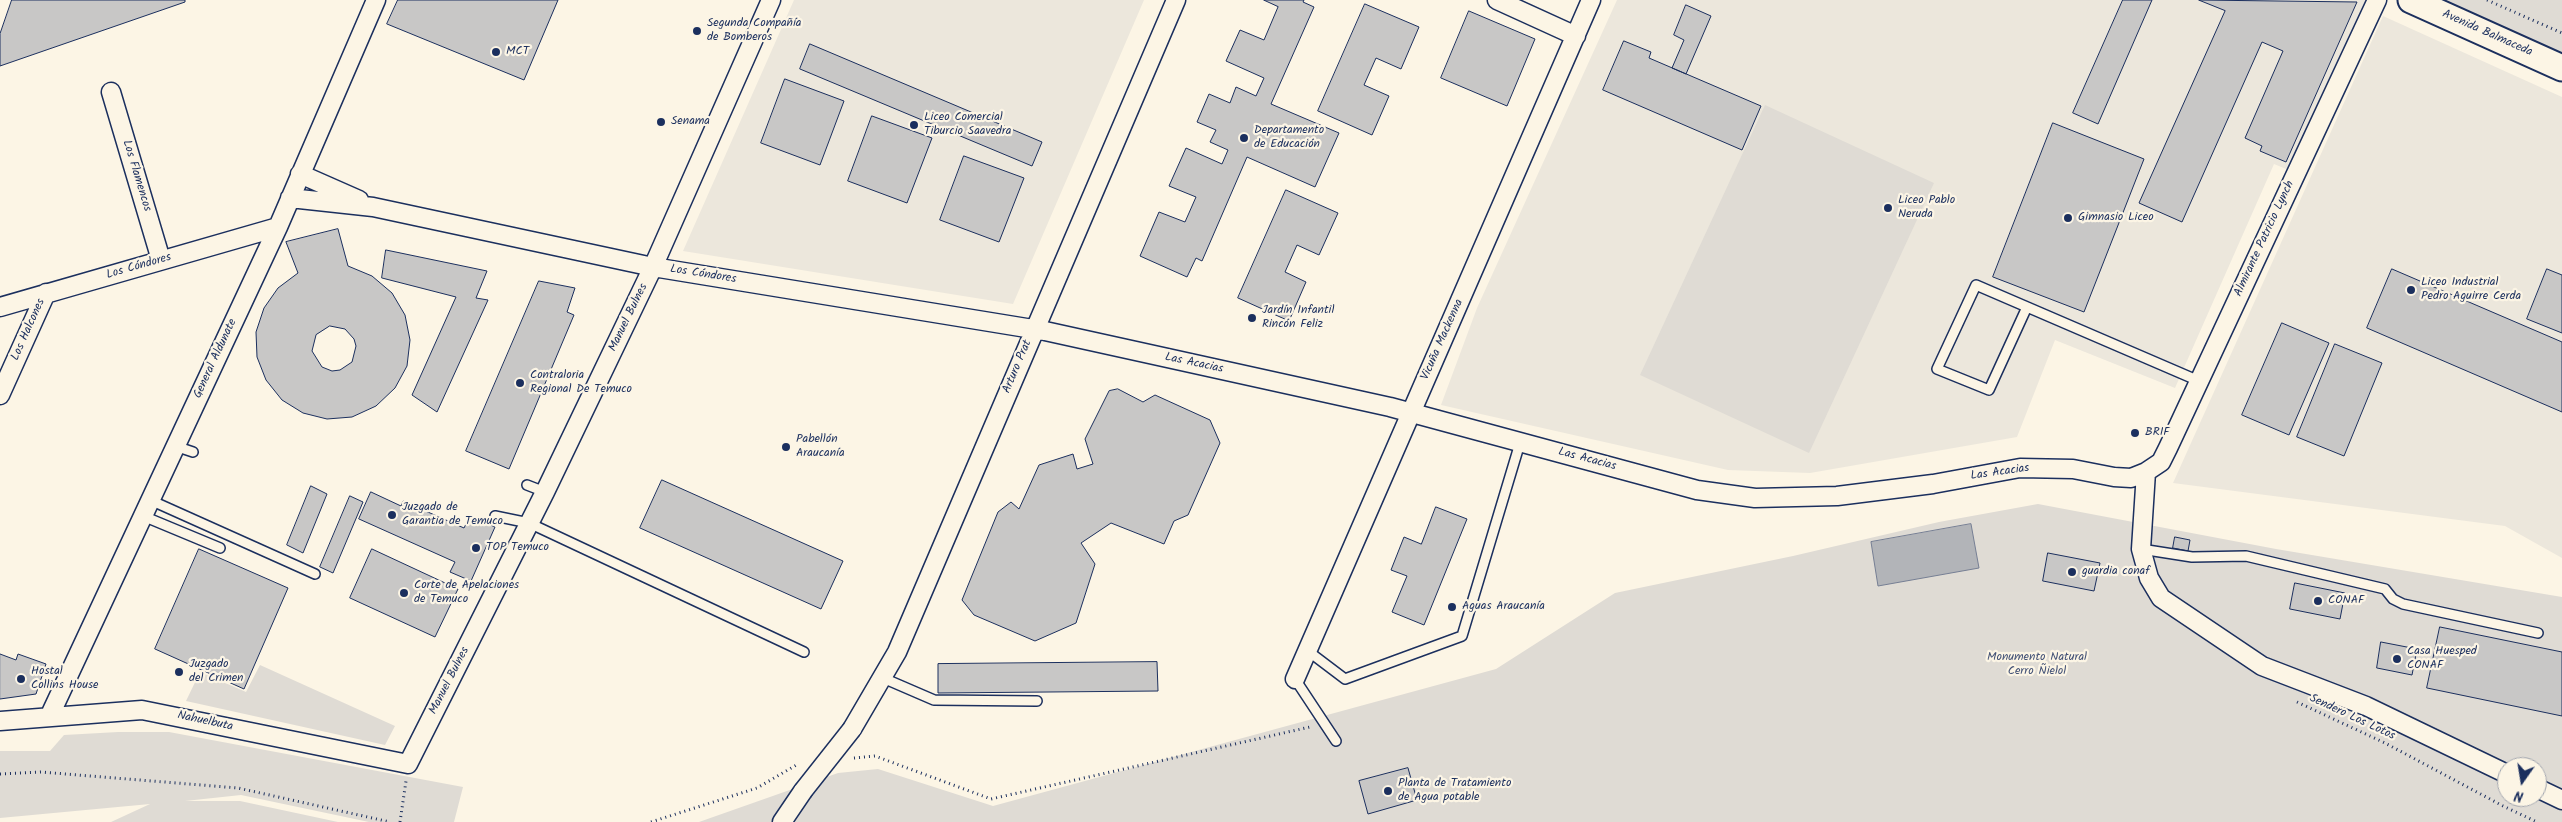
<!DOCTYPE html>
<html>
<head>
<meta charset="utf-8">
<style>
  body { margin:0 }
  #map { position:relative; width:2562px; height:822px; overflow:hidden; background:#fcf5e5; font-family:Kalam,sans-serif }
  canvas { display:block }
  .north { position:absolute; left:2497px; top:757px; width:50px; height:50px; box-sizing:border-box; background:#fcf5e5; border:1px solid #a2a6af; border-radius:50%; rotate:193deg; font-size:14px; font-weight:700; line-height:20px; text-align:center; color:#1b2f5e }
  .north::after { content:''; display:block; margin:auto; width:18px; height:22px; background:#1b2f5e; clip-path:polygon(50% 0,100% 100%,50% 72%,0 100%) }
</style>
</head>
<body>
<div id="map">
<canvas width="2562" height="822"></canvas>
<div class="north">N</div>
</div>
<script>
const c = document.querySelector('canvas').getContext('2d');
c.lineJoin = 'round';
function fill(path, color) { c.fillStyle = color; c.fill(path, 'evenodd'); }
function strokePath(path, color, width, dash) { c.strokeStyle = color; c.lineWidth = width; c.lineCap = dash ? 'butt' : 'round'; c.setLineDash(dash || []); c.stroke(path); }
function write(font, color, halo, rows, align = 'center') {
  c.font = font + ' Kalam,sans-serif'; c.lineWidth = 4.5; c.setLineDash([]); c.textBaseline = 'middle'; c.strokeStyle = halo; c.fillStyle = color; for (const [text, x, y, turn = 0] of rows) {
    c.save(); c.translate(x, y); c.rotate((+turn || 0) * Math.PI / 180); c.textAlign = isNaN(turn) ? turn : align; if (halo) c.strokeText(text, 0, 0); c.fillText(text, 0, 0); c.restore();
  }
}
fill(new Path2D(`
  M794,0H1144L1013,304L683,251Z
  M1617,0H2368L2291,171L2274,164L2175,388L2055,340L2017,437L1810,473L1728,470L1441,405L1477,308Z
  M2383,16L2562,97V558L2505,526L2173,483Z`), '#ece7dc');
fill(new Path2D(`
  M2441,0H2562V54Z
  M1765,105L1934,183L1809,453L1640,375Z
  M2038,504L2276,549L2562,597V822H699L838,773L878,769L993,806L1496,669L1615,593L1793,556L1939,522ZM2507,767H2537V797H2507Z
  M260,665L395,726L385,745L186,701L200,672L246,692Z
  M118,732H169L463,787L454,822H369L241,795L185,801H240L338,822H111L150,804L0,818V751H50L64,735Z`), '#dfdbd4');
const water = new Path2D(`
  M1971,524L1979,568L1878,586L1871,542Z`);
fill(water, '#b2b4b8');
strokePath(water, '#767f94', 1);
const building = new Path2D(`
  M12,0H185V2L0,66V34Z
  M398,0H558L524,80L387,24Z
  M1264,0H1304L1303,2L1314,7L1271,104L1339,133L1315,187L1247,157L1202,261L1196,258L1187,277L1140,256L1159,212L1185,222L1196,197L1169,186L1186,148L1222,164L1228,150L1210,142L1216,130L1197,122L1209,94L1230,103L1236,87L1256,96L1264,78L1226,61L1240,30L1264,40L1278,7Z
  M2123,0H2152L2098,124L2073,113Z
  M2199,0L2357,2L2286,162L2260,151L2262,146L2245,138L2283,51L2262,42L2182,222L2139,203L2225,11Z
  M1365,4L1419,27L1401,69L1376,58L1364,85L1389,96L1372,135L1318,111Z
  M1686,5L1711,16L1686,74L1672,68L1684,40L1674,35Z
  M1469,11L1535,39L1507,106L1441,78Z
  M1624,41L1651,52L1649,58L1761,106L1742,150L1603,90Z
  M810,44L1042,142L1032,166L800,69Z
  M785,79L844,101L820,165L761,143Z
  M872,116L932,138L907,203L848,181Z
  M2053,123L2144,159L2084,312L1993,277Z
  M964,156L1024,178L999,242L940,220Z
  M1286,190L1338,213L1319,255L1297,245L1285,272L1306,282L1289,321L1238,298Z
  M338,229L348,266L372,276L392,293L405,315L410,340L407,366L395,388L376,406L352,417L327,419L303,413L282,400L266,380L257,357L256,332L264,308L278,288L298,273L286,242ZM330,326L345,329L354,339L356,346L352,362L340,370L332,371L322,367L312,351L316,335Z
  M386,250L487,271L476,298L488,300L437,412L412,395L456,297L382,278Z
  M2392,269L2562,342V412L2367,328Z
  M2547,269L2562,275V333L2527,319Z
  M539,281L575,288L567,312L574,315L509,469L466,451Z
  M2282,323L2329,343L2289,435L2242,415Z
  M2335,344L2382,363L2344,456L2297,437Z
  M1118,389L1143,402L1155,395L1210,420L1220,443L1188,515L1174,521L1164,544L1111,523L1081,543L1095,564L1076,623L1035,641L974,615L962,600L998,512L1011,502L1019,509L1039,465L1073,454L1077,469L1093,464L1085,439L1109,391Z
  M662,480L843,561L821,609L640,528Z
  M311,486L327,494L303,553L287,545Z
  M371,492L401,506L403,501L464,528L470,516L495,527L471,581L450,572L455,562L359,519Z
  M350,496L363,502L333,573L320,567Z
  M1436,507L1467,519L1424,625L1392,612L1407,576L1391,570L1404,537L1421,544Z
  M2175,537L2190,540L2188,551L2173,548Z
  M199,549L288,588L244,689L155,649Z
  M372,549L458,589L435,637L350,598Z
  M2048,553L2100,563L2094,591L2043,581Z
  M2295,583L2345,593L2340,619L2290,609Z
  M2440,627L2562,652V716L2427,688Z
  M2381,642L2417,649L2412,675L2377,668Z
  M0,654L16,660L18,654L46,664L36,694L0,699Z
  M1157,662L1158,691L938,693V664Z
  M1408,768L1417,800L1368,814L1359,781Z`);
fill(building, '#c8c7c6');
strokePath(building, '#1b2f5e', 1);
const service = new Path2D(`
  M2027,307L1989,390L1937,369L1976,285L2199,381
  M175,446L193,452
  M527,485L545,492
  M150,500L315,574
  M143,516L220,548
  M495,516L529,523L804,652
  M2141,549L2192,557L2246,556L2385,589L2393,599L2403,604L2538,633
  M1308,651L1345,679L1462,636L1520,443
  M883,678L934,700L1037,701
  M1295,679L1336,741`);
const minor = new Path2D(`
  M1497,0L1576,36
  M111,92L161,260
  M300,174L359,200
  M290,198L373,207L653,267L1045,331L1390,407L1697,490L1755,498L1837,496L1933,484L2020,468L2073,469L2114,477L2131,478L2146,472L2161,462L2168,448L2377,0
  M0,307L278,227
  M0,395L46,293
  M2146,472L2141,549L2149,578L2161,598L2262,666L2366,706L2507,774
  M1295,679L1591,0
  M50,715L278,227L376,0
  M0,721L142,710L408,764L545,492L653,267L771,0
  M852,729L897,652L1176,0
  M2537,788L2562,800
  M782,822L803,791`);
const secondary = new Path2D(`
  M2411,0L2562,68`);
strokePath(service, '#1b2f5e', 12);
strokePath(minor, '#1b2f5e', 21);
strokePath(secondary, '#1b2f5e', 29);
strokePath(new Path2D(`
  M2487,0L2562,33
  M2297,702L2385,743L2503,806L2537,822
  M854,758L875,756L991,799L1310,727
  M0,774L41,772L238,788L390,822
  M400,822L406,781
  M651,822L757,788L798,764`), '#1b2f5e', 3, [1, 4]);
strokePath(service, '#fcf5e5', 9);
strokePath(minor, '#fcf5e5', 18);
strokePath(secondary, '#fcf5e5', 25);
const minorBridge = new Path2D(`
  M803,791L852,729`);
strokePath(minorBridge, '#1b2f5e', 21, []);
strokePath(minorBridge, '#fcf5e5', 18);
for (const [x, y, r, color] of [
  [697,31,5,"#1b2f5e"],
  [496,52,5,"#1b2f5e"],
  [661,122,5,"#1b2f5e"],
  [914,125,5,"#1b2f5e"],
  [1244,138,5,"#1b2f5e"],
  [1888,208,5,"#1b2f5e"],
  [2068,218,5,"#1b2f5e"],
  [2411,290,5,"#1b2f5e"],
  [1252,318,5,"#1b2f5e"],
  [520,383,5,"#1b2f5e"],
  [2135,433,5,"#1b2f5e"],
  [786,447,5,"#1b2f5e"],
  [392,515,5,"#1b2f5e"],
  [476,548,5,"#1b2f5e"],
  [2072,572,5,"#1b2f5e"],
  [404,593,5,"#1b2f5e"],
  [2318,601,5,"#1b2f5e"],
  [1452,607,5,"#1b2f5e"],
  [2397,659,5,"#1b2f5e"],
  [179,672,5,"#1b2f5e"],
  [21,679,5,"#1b2f5e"],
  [1388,791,5,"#1b2f5e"]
]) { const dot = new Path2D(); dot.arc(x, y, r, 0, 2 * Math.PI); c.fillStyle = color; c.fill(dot); strokePath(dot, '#fcf5e5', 2); }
write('12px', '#1b2f5e', '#fcf5e5', [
  ["Segunda Compañía",707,24],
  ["de Bomberos",707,38],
  ["MCT",506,52],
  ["Liceo Comercial",924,118],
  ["Tiburcio Saavedra",924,132],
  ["Senama",671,122],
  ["Departamento",1254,131],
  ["de Educación",1254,145],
  ["Liceo Pablo",1898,201],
  ["Neruda",1898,215],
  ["Gimnasio Liceo",2078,218],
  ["Liceo Industrial",2421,283],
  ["Pedro Aguirre Cerda",2421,297],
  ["Jardín Infantil",1262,311],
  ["Rincón Feliz",1262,325],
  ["Contraloria",530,376],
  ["Regional De Temuco",530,390],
  ["BRIF",2145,433],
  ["Pabellón",796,440],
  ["Araucanía",796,454],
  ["Juzgado de",402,508],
  ["Garantia de Temuco",402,522],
  ["TOP Temuco",486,548],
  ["guardia conaf",2082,572],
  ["Corte de Apelaciones",414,586],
  ["de Temuco",414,600],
  ["CONAF",2328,601],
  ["Aguas Araucanía",1462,607],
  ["Casa Huesped",2407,652],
  ["CONAF",2407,666],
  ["Juzgado",189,665],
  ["del Crimen",189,679],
  ["Hostal",31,672],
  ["Collins House",31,686],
  ["Planta de Tratamiento",1398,784],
  ["de Agua potable",1398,798]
], 'left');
write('12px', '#1b2f5e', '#fcf5e5', [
  ["Avenida Balmaceda",2487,34,24],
  ["Los Flamencos",136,176,73],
  ["Almirante Patricio Lynch",2265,239,-65],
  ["Los Cóndores",139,267,-16],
  ["Los Cóndores",703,275,9],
  ["Manuel Bulnes",629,318,-64],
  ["Los Halcones",29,330,-66],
  ["Vicuña Mackenna",1443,340,-66],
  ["General Aldunate",216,359,-65],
  ["Las Acacias",1194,364,12],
  ["Arturo Prat",1018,367,-67],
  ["Las Acacias",1587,460,15],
  ["Las Acacias",2000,473,-8],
  ["Manuel Bulnes",450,681,-63],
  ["Sendero Los Lotos",2352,718,25],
  ["Nahuelbuta",205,722,12]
]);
write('12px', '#425176', '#fcf5e5', [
  ["Monumento Natural",2037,658],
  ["Cerro Ñielol",2037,672]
]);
</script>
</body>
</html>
